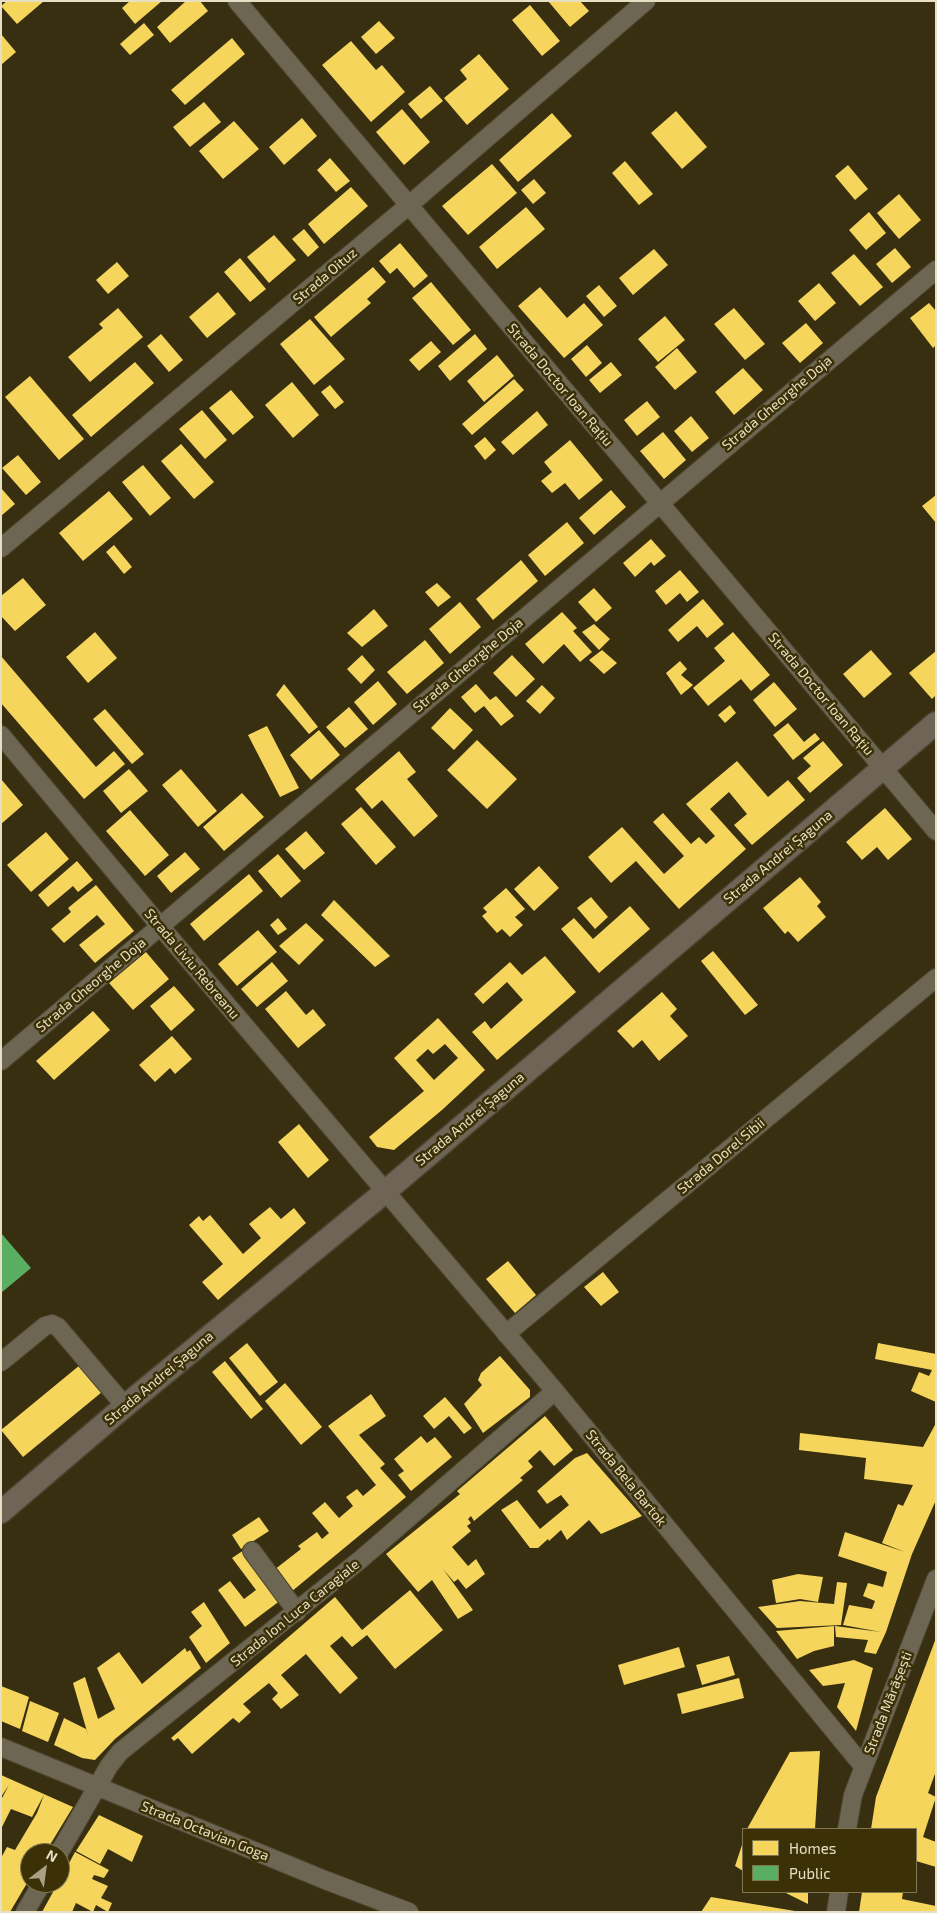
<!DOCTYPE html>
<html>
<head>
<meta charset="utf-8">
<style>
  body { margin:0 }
  #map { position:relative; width:937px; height:1913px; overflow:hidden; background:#382f10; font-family:"Exo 2",sans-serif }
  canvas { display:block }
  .frame { position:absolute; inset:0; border:2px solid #e7dfc4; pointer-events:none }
  .legend { position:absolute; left:742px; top:1828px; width:175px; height:65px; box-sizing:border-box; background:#3b3006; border:1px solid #807652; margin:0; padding:6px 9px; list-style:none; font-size:15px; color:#e7dfc4 }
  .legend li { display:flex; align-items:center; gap:10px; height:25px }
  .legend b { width:25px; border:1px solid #807652 }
  .north { position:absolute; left:20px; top:1843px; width:50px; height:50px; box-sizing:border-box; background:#3b3006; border:1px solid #807652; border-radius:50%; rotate:30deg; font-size:14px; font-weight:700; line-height:20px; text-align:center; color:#e7dfc4 }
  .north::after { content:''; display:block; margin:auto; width:18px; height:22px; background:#aaa185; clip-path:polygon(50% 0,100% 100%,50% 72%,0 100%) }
</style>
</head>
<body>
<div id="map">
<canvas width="937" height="1913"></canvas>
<div class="frame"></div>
<ul class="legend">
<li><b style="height:14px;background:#f6d55c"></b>Homes</li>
<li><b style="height:14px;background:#5aae61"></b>Public</li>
</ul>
<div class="north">N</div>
</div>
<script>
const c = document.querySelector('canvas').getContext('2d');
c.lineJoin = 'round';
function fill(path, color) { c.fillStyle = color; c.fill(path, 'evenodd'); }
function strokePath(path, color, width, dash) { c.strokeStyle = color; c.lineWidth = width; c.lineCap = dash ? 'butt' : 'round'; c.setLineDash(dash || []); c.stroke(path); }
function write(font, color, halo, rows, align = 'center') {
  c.font = font + ' "Exo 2",sans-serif'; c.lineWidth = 5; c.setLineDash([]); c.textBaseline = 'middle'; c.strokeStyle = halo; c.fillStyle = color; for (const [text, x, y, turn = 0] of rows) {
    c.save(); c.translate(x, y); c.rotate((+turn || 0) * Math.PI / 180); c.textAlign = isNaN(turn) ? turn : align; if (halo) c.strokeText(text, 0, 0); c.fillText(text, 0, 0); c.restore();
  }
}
fill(new Path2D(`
  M7,1H44L17,24L1,6Z
  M130,1H162L135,24L122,8Z
  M186,1H200L208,11L170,43L157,27Z
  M548,1H580L589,11L570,27Z
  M530,5L560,41L542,56L512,20Z
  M379,21L395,38L376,54L361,37Z
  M144,23L154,35L130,55L120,44Z
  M1,34L16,52L1,65Z
  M232,38L245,54L185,105L171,90Z
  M351,41L376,70L382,65L405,92L371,122L322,65Z
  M479,54L509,89L467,125L444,98L467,79L460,70Z
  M430,86L443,101L421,119L408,104Z
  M204,102L221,122L190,147L173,127Z
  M402,109L430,142L404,165L376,132Z
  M676,111L707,147L682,169L651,133Z
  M552,113L572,136L518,182L499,160Z
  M302,118L317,136L284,165L269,147Z
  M234,121L259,149L223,179L199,151Z
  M330,158L350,181L336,192L317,170Z
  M625,161L653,194L639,205L612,173Z
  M492,164L517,193L468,235L442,206Z
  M848,165L868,189L855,200L835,176Z
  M534,179L546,193L533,204L521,190Z
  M351,187L368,206L324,244L308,224Z
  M899,194L921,220L899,239L877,213Z
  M526,207L545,229L497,269L479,247Z
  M869,212L886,233L866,250L849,230Z
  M304,229L319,247L308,257L292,239Z
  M274,235L296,260L269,283L247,257Z
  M400,243L428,276L414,288L397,268L390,274L379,261Z
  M895,248L911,267L892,283L876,264Z
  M654,249L668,265L633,295L619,278Z
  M854,254L883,287L860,306L831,273Z
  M240,258L266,289L250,302L224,272Z
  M117,262L129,276L108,294L96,280Z
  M373,267L386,282L367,299L371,303L331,337L314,317Z
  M431,282L471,330L453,345L412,298Z
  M819,283L836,303L815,321L798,301Z
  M599,285L617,306L604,317L586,296Z
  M540,287L567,318L584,303L603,325L564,358L518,306Z
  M218,292L236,314L207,338L189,317Z
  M929,303L936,311V345L933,348L910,318Z
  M118,308L143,337L90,382L68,357L103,328L99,324Z
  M734,308L765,344L745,360L714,324Z
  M665,316L685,340L658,362L638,339Z
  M310,319L345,359L314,385L280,344Z
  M806,323L823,343L800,363L782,343Z
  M161,334L183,360L169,372L147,346Z
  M475,334L487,349L450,381L438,366Z
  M431,341L441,352L419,371L409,360Z
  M587,345L602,363L586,377L571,359Z
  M677,348L697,372L675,390L655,367Z
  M497,355L514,376L484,402L467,381Z
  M135,362L154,383L91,437L72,415Z
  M611,362L622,375L600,393L589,380Z
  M743,368L763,390L734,415L715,392Z
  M30,376L84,439L59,460L5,397Z
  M514,379L524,390L472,435L462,424Z
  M292,382L319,415L293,438L265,405Z
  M330,385L344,402L335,409L321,392Z
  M231,390L254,417L233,435L209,408Z
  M647,401L660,417L637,436L624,420Z
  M202,410L227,440L205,459L179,429Z
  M537,411L548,425L513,455L501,442Z
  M691,416L709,438L692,452L674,431Z
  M663,432L686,460L664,479L640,451Z
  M485,437L496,450L485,460L474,446Z
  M570,440L603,480L579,500L565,483L552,493L541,481L552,472L544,462Z
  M181,444L214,482L194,499L161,461Z
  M18,455L41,482L26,495L2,468Z
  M143,465L171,498L150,516L122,482Z
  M1,488L15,504L1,516Z
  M611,490L626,507L594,535L579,518Z
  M109,491L133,519L83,561L59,533Z
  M936,495V523L922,506Z
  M567,522L584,543L545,576L528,555Z
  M651,539L666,556L654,566L651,562L635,577L623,563Z
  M114,545L132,567L124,574L106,552Z
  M521,560L538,581L493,620L476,599Z
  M680,570L699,592L687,602L680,593L666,605L655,591Z
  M23,578L46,605L15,631L1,616V596Z
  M437,583L451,597L438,607L425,592Z
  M594,588L612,608L596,622L578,602Z
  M703,599L724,624L707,638L697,626L678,642L668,630Z
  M460,602L481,627L450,654L429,629Z
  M374,609L388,626L362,647L347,633Z
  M562,612L577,628L573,631L592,652L580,662L564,644L543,664L525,644Z
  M594,624L610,639L599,650L582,632Z
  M95,632L117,658L88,683L66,657Z
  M733,632L770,675L751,691L741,679L708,706L693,688L725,661L714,648Z
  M425,640L444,663L407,694L387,672Z
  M602,650L617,663L604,674L589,660Z
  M871,650L892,674L864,698L843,674Z
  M936,651V695L932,699L909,673Z
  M362,655L375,670L361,684L347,669Z
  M512,655L535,679L516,697L493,673Z
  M1,656L96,767L114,751L125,764L84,799L1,703Z
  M680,661L687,669L681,675L693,685L681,695L666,673Z
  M378,681L397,704L373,725L354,702Z
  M774,682L797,709L775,727L753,700Z
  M284,684L318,727L309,734L276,695Z
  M476,684L490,700L496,696L514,716L501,726L484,706L475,713L461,697Z
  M542,685L555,698L540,714L526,701Z
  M730,705L736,713L725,723L718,715Z
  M349,707L368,729L345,748L326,727Z
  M450,708L473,730L454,750L431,728Z
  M105,709L144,754L132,764L93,719Z
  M788,723L804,742L815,733L820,739L793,760L773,735Z
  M267,726L299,788L280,797L248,735Z
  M319,730L340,755L311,780L290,755Z
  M477,740L517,779L487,809L447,770Z
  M823,741L843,765L810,793L797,778L811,766L803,758Z
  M399,751L416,772L407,779L438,816L414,837L382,800L372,809L355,789Z
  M737,761L768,797L788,780L805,800L752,845L734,825L747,814L729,792L710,809L746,849L679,909L636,861L611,883L588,857L622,827L664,874L684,856L653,822L663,813L691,844L699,837L706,844L715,836L686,804Z
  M129,769L148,791L121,813L103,791Z
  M181,769L217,811L198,827L162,785Z
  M1,779L23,805L1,824Z
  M242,793L264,817L224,851L203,827Z
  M361,807L396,847L376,865L341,824Z
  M885,808L912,839L888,860L877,847L862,860L846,842Z
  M130,810L169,855L145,876L106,831Z
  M306,831L325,853L304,870L285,849Z
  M46,832L69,859L31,892L7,865Z
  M185,852L200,869L171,893L157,876Z
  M278,854L301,881L281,898L258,871Z
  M77,861L93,880L78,892L73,886L48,907L38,895Z
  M539,866L559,888L534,911L514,889Z
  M249,874L263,891L204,941L190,924Z
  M800,877L821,902L817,906L826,917L798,942L788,931L785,934L763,908Z
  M96,885L134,931L95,963L79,945L105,924L97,915L64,943L51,929L71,912L68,908Z
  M506,888L525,909L515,917L523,925L510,937L502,929L497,933L482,916L487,912L483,908Z
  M591,897L608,917L595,929L577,908Z
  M334,900L390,956L375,967L321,915Z
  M630,906L650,929L599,973L561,929L574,918L593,939Z
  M278,918L287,929L278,935L270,925Z
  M306,923L324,940L299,965L279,946Z
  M258,930L277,952L237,986L218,964Z
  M713,951L758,1005L745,1015L701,961Z
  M146,952L169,979L133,1010L109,983Z
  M545,956L576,992L497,1060L472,1032L485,1021L491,1029L523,1000L507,982L483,1004L474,994L510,962L522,975Z
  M272,962L288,981L257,1007L241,989Z
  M174,986L195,1010L171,1031L150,1006Z
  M286,991L306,1015L313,1009L326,1025L298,1048L265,1009Z
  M662,992L677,1009L670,1016L688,1036L659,1061L642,1040L633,1048L617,1031Z
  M93,1011L110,1030L54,1080L36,1061Z
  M438,1018L485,1070L442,1110L394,1150L377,1147L369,1137L424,1091L394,1058ZM445,1044L458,1058L434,1080L416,1060L428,1049L433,1054Z
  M172,1036L192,1059L175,1074L170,1068L155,1082L139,1065Z
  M299,1124L329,1160L308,1178L278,1142Z
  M270,1207L281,1219L294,1208L306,1223L218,1300L202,1282L223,1264L189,1225L199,1216L203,1221L210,1215L243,1254L261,1238L249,1224Z
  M508,1261L536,1295L515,1313L486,1279Z
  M603,1272L619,1292L601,1306L584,1287Z
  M247,1343L278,1382L260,1396L229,1358Z
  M878,1343L936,1354V1402L911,1391L919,1372L929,1376L932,1370L875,1359Z
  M500,1356L530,1390V1397L483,1433L464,1404L482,1385L478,1380L481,1373Z
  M225,1361L263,1409L251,1419L212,1372Z
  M80,1365L102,1392L23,1457L1,1430Z
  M285,1383L322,1427L301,1445L265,1401Z
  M371,1394L386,1416L359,1435L385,1464L380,1468L406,1497L291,1592L274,1570L301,1549L298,1546L317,1532L322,1539L329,1533L312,1513L325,1502L339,1518L353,1506L346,1497L357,1489L363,1496L376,1485L328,1426Z
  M445,1397L472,1428L464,1434L449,1416L434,1429L423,1416Z
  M545,1416L573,1450L554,1466L540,1450L528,1461L533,1467L520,1478L523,1480L474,1521L471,1516L468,1519L471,1523L467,1526L471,1531L452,1547L468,1566L476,1559L485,1574L466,1589L458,1579L454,1582L443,1569L473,1610L458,1619L432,1580L418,1592L386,1554L460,1494L457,1491Z
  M936,1423V1500L912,1554L886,1632L876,1654L864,1652L868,1640L836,1637L835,1626L881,1632L843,1625L849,1605L872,1609L875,1601L863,1596L868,1583L883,1587L887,1572L838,1556L845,1532L905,1552L882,1543L898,1504L903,1506L913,1485L864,1479L866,1458L799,1450L800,1433L923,1447Z
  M421,1436L427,1443L435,1437L452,1457L411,1491L398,1475L404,1471L394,1459Z
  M587,1453L642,1516L601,1534L589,1520L567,1540L561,1530L549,1541L548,1539L538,1548H530L501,1510L517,1500L540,1529L569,1505L561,1495L547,1504L537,1491L575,1458Z
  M259,1517L269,1531L241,1549L232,1535Z
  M244,1550L281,1600L245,1627L218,1590L230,1581L244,1599L256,1590L232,1558Z
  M798,1574L823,1577L818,1602L800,1599L776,1603L772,1580Z
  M837,1582L847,1583L841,1625L777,1628L758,1607L800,1601L834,1604Z
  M410,1590L443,1630L395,1669L367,1635L352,1647L342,1636L330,1646L358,1678L340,1694L306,1654L281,1675L299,1695L281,1709L272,1699L278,1693L269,1683L243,1704L251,1712L239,1723L233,1718L192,1754L178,1738L174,1741L171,1738L335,1597L362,1630Z
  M204,1602L230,1643L206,1663L189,1637L202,1626L191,1612Z
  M834,1626V1646L814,1651L797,1659L776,1631Z
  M936,1638V1771L928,1793L936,1797L923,1837L936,1842V1867L916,1861V1829H871L876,1797Z
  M679,1647L685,1667L624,1685L618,1665Z
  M185,1648L187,1652L190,1650L201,1668L115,1739L95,1760L82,1758L54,1745L64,1718L86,1729L88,1735L73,1683L85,1677L98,1719L115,1709L97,1668L119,1652L142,1684Z
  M729,1656L735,1675L702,1685L696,1665Z
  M854,1660L873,1668L856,1731L837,1707L845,1683L823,1686L809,1670Z
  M739,1678L744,1698L682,1714L677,1694Z
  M1,1686L29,1697L20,1729L1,1721Z
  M30,1701L59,1713L48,1742L22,1731Z
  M820,1751L815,1829H747L790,1752Z
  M1,1775L73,1807L45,1853H30V1878L10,1912H1V1858L7,1847L15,1850L37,1813L44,1795L32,1817L11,1809L1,1829V1800L9,1785L1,1797Z
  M99,1815L143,1836L132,1862L108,1849L100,1864L76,1851Z
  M743,1842V1871L735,1866Z
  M75,1852L109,1870L104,1878L94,1875L92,1879L108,1886L101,1898L112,1903L108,1912L96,1905L93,1912L76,1903L72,1912H42L58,1883H60V1880Z
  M784,1892H808V1904Z
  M862,1892H903L902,1899L936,1906V1912H859Z
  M711,1897L795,1911V1912H701Z`), '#f6d55c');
fill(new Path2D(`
  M1,1233L31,1268L1,1293Z`), '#5aae61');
const minor = new Path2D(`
  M237,1L936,831
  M1,548L409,205L646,1
  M1,735L160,926L555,1391L863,1766
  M1,1061L936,270
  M506,1334L936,978
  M1,1362L45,1326L52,1324L58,1327L125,1406
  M252,1551L297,1612
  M1,1747L325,1880L409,1912
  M847,1829L853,1795L936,1579
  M59,1853L109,1766L120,1752L360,1560L555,1391
  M25,1912L42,1883
  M836,1912L839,1892`);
const major = new Path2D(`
  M1,1512L125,1406L386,1191L936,723`);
strokePath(minor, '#4c4631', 20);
strokePath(major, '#4c4631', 25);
strokePath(minor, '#6c6652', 18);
strokePath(major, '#6e6556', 22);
write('14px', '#e7dfc4', '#3b3006', [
  ["Strada Oituz",325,276,-40],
  ["Strada Doctor Ioan Rațiu",560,385,50],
  ["Strada Gheorghe Doja",777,403,-40],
  ["Strada Gheorghe Doja",468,665,-40],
  ["Strada Doctor Ioan Rațiu",821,694,50],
  ["Strada Andrei Șaguna",778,857,-40],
  ["Strada Liviu Rebreanu",192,964,50],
  ["Strada Gheorghe Doja",91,985,-40],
  ["Strada Andrei Șaguna",470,1119,-40],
  ["Strada Dorel Sibii",721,1156,-40],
  ["Strada Andrei Șaguna",159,1378,-40],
  ["Strada Bela Bartok",626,1478,51],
  ["Strada Ion Luca Caragiale",295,1613,-39],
  ["Strada Mărășești",888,1703,-69],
  ["Strada Octavian Goga",205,1831,22]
]);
</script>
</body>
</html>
